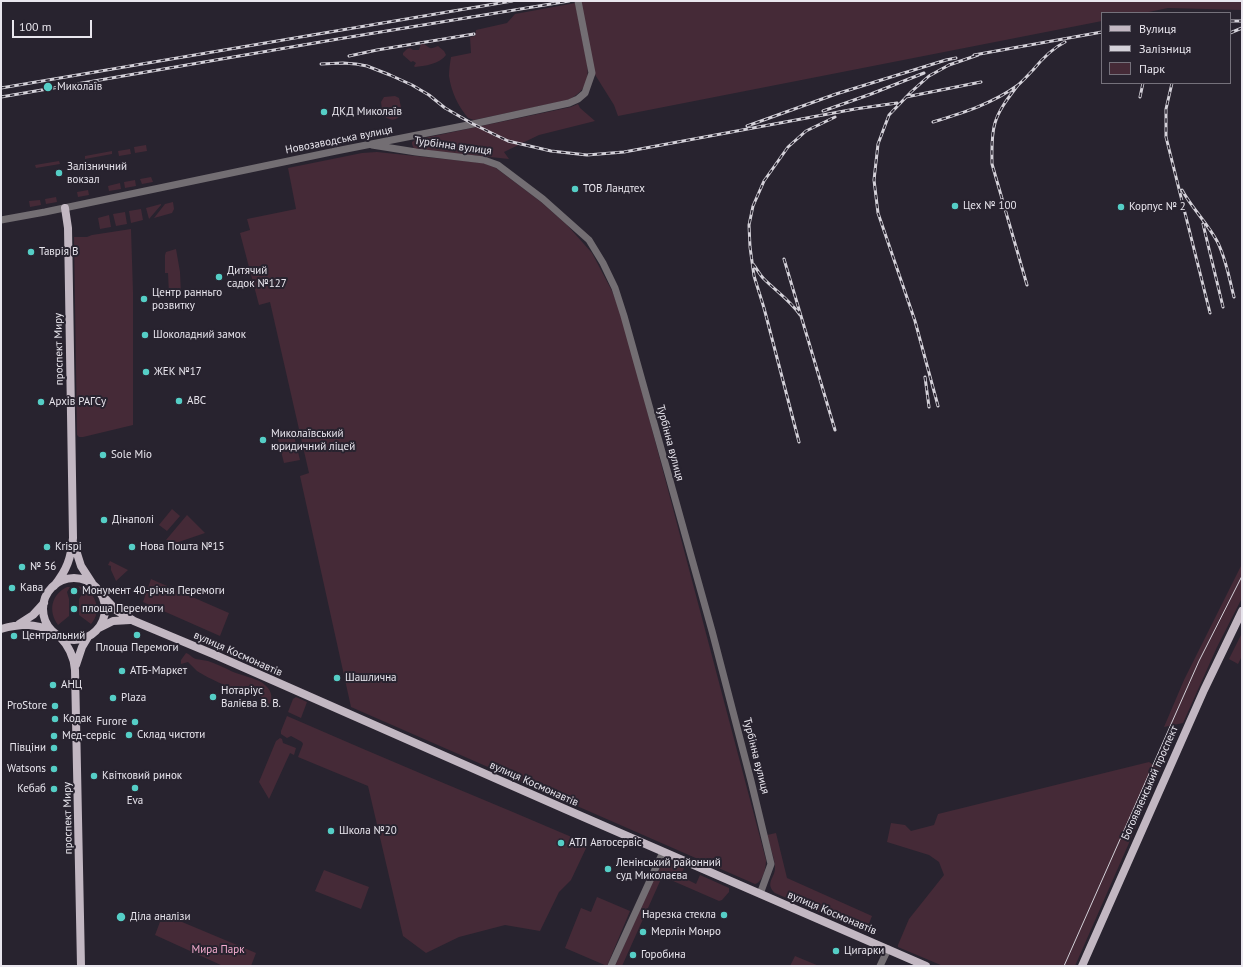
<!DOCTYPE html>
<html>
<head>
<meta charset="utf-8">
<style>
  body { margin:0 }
  #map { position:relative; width:1243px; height:967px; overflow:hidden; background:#28232f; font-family:"PT Sans",sans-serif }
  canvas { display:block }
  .frame { position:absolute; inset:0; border:2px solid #e9e6ee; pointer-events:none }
  .legend { position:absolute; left:1101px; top:12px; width:130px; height:72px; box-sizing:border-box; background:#28232f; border:1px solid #75717b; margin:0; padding:5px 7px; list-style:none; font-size:12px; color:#e9e6ee }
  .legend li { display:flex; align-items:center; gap:8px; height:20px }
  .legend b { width:20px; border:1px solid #75717b }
  .scale { position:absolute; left:12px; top:20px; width:80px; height:18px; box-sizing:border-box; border:2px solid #e9e6ee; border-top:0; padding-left:5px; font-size:12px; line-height:14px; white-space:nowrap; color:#e9e6ee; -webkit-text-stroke:3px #28232f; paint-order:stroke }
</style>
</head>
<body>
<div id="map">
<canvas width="1243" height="967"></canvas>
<div class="frame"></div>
<ul class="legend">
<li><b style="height:5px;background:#c2b7c2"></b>Вулиця</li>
<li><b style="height:5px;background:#d4d1d9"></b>Залізниця</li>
<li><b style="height:11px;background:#452a37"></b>Парк</li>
</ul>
<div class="scale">100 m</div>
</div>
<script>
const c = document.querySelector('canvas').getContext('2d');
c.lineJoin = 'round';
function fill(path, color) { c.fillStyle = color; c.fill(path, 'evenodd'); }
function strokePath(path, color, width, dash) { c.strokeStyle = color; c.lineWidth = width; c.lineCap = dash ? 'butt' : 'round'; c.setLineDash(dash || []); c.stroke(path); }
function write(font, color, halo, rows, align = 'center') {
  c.font = font + ' "PT Sans",sans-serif'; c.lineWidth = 4; c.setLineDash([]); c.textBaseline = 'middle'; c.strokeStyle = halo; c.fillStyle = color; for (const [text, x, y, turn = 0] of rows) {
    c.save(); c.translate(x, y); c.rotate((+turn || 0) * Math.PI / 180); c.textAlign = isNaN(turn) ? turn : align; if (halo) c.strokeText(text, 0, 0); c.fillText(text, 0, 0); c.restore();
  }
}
fill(new Path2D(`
  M580,1H1242V10L1168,8L1144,13H1102V21L618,116L614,105L594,73Z
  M575,3C578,16 580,29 583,43C588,67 595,87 568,100L474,120L468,118C458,106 451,91 449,76C449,70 450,63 451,57L471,53L470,37L475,36L476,30L507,23L515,14Z
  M421,44H424C431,48 428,50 438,46L444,51L446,55C440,64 424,66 415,67L414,66L416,63L413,61L411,62L403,55V53L407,49L410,48L413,50H419Z
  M395,96L399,98L402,112C398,120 393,122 385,117L384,111L382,109L381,102L384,97Z
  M578,104L580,108L595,121L539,135L504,152L509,159L414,149L412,144V142L415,140L571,107Z
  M146,145L147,151L135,153L134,147Z
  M130,149L131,154L119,156L118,151Z
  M112,151V154L85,159V156Z
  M377,152L483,163L496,168L541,202L567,225L592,253L612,291L622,316L766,860C766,868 763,882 755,884L351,707L300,476L309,473L270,302L259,305L240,233L250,230L247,219L296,209L288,168L362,153Z
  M59,161L60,164L36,168L35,165Z
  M151,177L153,182L142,184L140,179Z
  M135,180L136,186L125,188L124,182Z
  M120,183L121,189L109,191L108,186Z
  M88,190L89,195L78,197L77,192Z
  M56,197L57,202L46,204L45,199Z
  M40,200L41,205L30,207L29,201Z
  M173,202L174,209L172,213L154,218L165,204Z
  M161,204V205L149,219L146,208Z
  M141,209L143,220L131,223L129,211Z
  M125,212L127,224L116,226L113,214Z
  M109,215L111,227L100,229L98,218Z
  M131,229L133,292V425L83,437H79L77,435L74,237H87L92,235Z
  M176,249L180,272L181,294H169L168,273H165V255L166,252Z
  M293,432L300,460L284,463L277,435Z
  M172,509L180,516L167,531L159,525Z
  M187,515L205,533L167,546L169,541L166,540Z
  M110,561L128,570L116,581L111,570V566L108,565Z
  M1242,564V598L1217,647L1183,723L1164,727L1184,680Z
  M151,579L229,613L220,636L143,602Z
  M78,586C96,591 103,611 91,624L79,615V599L82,594L81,590Z
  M67,587H70L67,592L69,599V616L58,625C48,611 51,595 67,587Z
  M1242,633V656L1238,664L1229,659Z
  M186,653C190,654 192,658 196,659C200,660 204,660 208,661C216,664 224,667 231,671C239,675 260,679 265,685C271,690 273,696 270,704C265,702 263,696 258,695C254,693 253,695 249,694C235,690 209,679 197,671C194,668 191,665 188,662L181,664V660Z
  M296,697L307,702L301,718L288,712L293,699Z
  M287,716C387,760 488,801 588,844L571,880L559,892L540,931L505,925L459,937L426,953L403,936L368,786L298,757L303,744L302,742L291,736L287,738L281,734V731Z
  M280,738L282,739L283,743L296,748L294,755L290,753L269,799L259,782L276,741Z
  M1149,762L1161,770L1075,966H943L898,947V945L909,919L944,875L939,862L929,855L887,842L891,823L905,825L911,831L934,825L938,814Z
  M776,833L787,878L872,916L866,931L864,932L775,893C764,883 776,877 775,867C775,859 769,844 767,835Z
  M665,861L684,868L680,876L696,884L700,875L729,888V892L722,900L719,901L657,874L663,863Z
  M324,870L369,887L361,909L315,891Z
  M656,876L661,879L622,966H615L654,877Z
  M597,897L630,911L607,966L565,948L581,908L591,912Z
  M163,914L256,953L251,966H223L155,935Z
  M795,956L819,966H790Z`), '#452a37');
strokePath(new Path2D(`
  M372,145L416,152L484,160L498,165L543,199L589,240L603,263L615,288L624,316L712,631L751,781L771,864L760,894
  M1,220L45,212L336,151L473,124L569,103L578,99L585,93L592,73L578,1
  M611,966L663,852
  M880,966L888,949`), '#736e73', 7);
strokePath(new Path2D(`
  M74,544L81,566L92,583
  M43 609a31 31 0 1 1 62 0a31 31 0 1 1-62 0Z
  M54,586C67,570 71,558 73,538L68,228L65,208
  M101,594L116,610L134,621L213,654L565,809L926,966
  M19,624L33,615L44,603
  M99,628L113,621L130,620
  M1,629C19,624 35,623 52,631
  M59,636C69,646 74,656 75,670L81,966
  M76,665L82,647L88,637
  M1082,966L1204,690L1242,611`), '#c2b7c2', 8);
strokePath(new Path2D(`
  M1064,966L1199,661L1242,576`), '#d4d1d9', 1);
const rail = new Path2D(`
  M1230,21H1242
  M1230,33L1242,28
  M974,55L1102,32
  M349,56L377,50L474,34
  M321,64L343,63L356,64L367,66L390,75L412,85L429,95L445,108L473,124L508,141L551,151L587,155L624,152L855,109L897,103
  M1172,83L1166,109V137L1210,313
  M1018,85C1009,97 999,109 995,123C991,136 992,151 992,164L1027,285
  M1,88L512,1
  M1,97L338,39L569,1
  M906,97L981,82
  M1140,97L1143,83
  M823,111L871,94L924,73
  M933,122C962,113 992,104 1018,85C1023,81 1028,75 1033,70C1042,59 1053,48 1065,42
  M747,126L836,94L946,60L956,58
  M1182,190C1192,208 1207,223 1217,241C1226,258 1229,278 1234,297
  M1203,224L1223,307
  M784,259L835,430
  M753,264C757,269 760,275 764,279C776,291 791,301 800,315
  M925,377L929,407
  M938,406L915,321L878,213L874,180L878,144L889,115L911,92L929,76L949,65L978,55
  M799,442L764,308L754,276L750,247L749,225L753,206L764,181L788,147L806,131L835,117`);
strokePath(rail, '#d4d1d9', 3);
strokePath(rail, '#28232f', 1.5, [4.5]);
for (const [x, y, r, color] of [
  [48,87,5,"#55cec6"],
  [324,112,4,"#55cec6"],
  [59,173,4,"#55cec6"],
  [575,189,4,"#55cec6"],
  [955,206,4,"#55cec6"],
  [1121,207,4,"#55cec6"],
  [31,252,4,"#55cec6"],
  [219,277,4,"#55cec6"],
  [144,299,4,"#55cec6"],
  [145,335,4,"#55cec6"],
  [146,372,4,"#55cec6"],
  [179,401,4,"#55cec6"],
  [41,402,4,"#55cec6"],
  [263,440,4,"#55cec6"],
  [103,455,4,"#55cec6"],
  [104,520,4,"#55cec6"],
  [47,547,4,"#55cec6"],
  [132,547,4,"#55cec6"],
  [22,567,4,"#55cec6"],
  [12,588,4,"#55cec6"],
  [74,591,4,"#55cec6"],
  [74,609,4,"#55cec6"],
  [137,635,4,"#55cec6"],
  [14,636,4,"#55cec6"],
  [122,671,4,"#55cec6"],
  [337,678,4,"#55cec6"],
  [53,685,4,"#55cec6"],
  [213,697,4,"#55cec6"],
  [113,698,4,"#55cec6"],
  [55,706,4,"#55cec6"],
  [55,719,4,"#55cec6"],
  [135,722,4,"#55cec6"],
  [129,735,4,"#55cec6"],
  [54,736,4,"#55cec6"],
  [54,748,4,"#55cec6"],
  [54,769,4,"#55cec6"],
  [94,776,4,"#55cec6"],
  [135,788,4,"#55cec6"],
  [54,789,4,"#55cec6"],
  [331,831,4,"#55cec6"],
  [561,843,4,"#55cec6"],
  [608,869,4,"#55cec6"],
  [724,915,4,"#55cec6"],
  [121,917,5,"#55cec6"],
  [643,932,4,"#55cec6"],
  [836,951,4,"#55cec6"],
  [633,955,4,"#55cec6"]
]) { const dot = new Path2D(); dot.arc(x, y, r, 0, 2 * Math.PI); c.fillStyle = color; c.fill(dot); strokePath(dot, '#28232f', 1.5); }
write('11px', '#e9e6ee', '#28232f', [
  ["Миколаїв",57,87],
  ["ДКД Миколаїв",332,112],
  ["Залізничний",67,167],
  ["вокзал",67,180],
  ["ТОВ Ландтех",583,189],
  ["Цех № 100",963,206],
  ["Корпус № 2",1129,207],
  ["Таврія В",39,252],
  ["Дитячий",227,271],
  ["садок №127",227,284],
  ["Центр ранньго",152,293],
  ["розвитку",152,306],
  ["Шоколадний замок",153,335],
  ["ЖЕК №17",154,372],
  ["ABC",187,401],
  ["Архів РАГСу",49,402],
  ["Миколаївський",271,434],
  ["юридичний ліцей",271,447],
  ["Sole Mio",111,455],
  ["Дінаполі",112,520],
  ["Krispi",55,547],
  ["Нова Пошта №15",140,547],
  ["№ 56",30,567],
  ["Кава",20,588],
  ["Монумент 40-річчя Перемоги",82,591],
  ["площа Перемоги",82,609],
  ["Центральний",22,636],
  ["Площа Перемоги",137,648,"center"],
  ["АТБ-Маркет",130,671],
  ["Шашлична",345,678],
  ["АНЦ",61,685],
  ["Нотаріус",221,691],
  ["Валієва В. В.",221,704],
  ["Plaza",121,698],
  ["ProStore",47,706,"right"],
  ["Кодак",63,719],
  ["Furore",127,722,"right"],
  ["Склад чистоти",137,735],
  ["Мед-сервіс",62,736],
  ["Півціни",46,748,"right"],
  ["Watsons",46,769,"right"],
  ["Квітковий ринок",102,776],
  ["Кебаб",46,789,"right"],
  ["Eva",135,801,"center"],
  ["Школа №20",339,831],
  ["АТЛ Автосервіс",569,843],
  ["Ленінський районний",616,863],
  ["суд Миколаєва",616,876],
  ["Нарезка стекла",716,915,"right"],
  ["Діла аналізи",130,917],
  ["Мерлін Монро",651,932],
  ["Цигарки",844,951],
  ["Горобина",641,955]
], 'left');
write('11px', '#e9e6ee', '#28232f', [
  ["Новозаводська вулиця",339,140,-11],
  ["Турбінна вулиця",453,146,8],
  ["проспект Миру",59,349,-91],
  ["Турбінна вулиця",670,443,75],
  ["вулиця Космонавтів",238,654,24],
  ["Турбінна вулиця",756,756,76],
  ["Богоявленський проспект",1150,783,-66],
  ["вулиця Космонавтів",534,784,24],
  ["проспект Миру",68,818,-91],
  ["вулиця Космонавтів",832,913,23]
]);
write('11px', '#f5adcf', '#28232f', [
  ["Мира Парк",218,950]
]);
</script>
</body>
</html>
